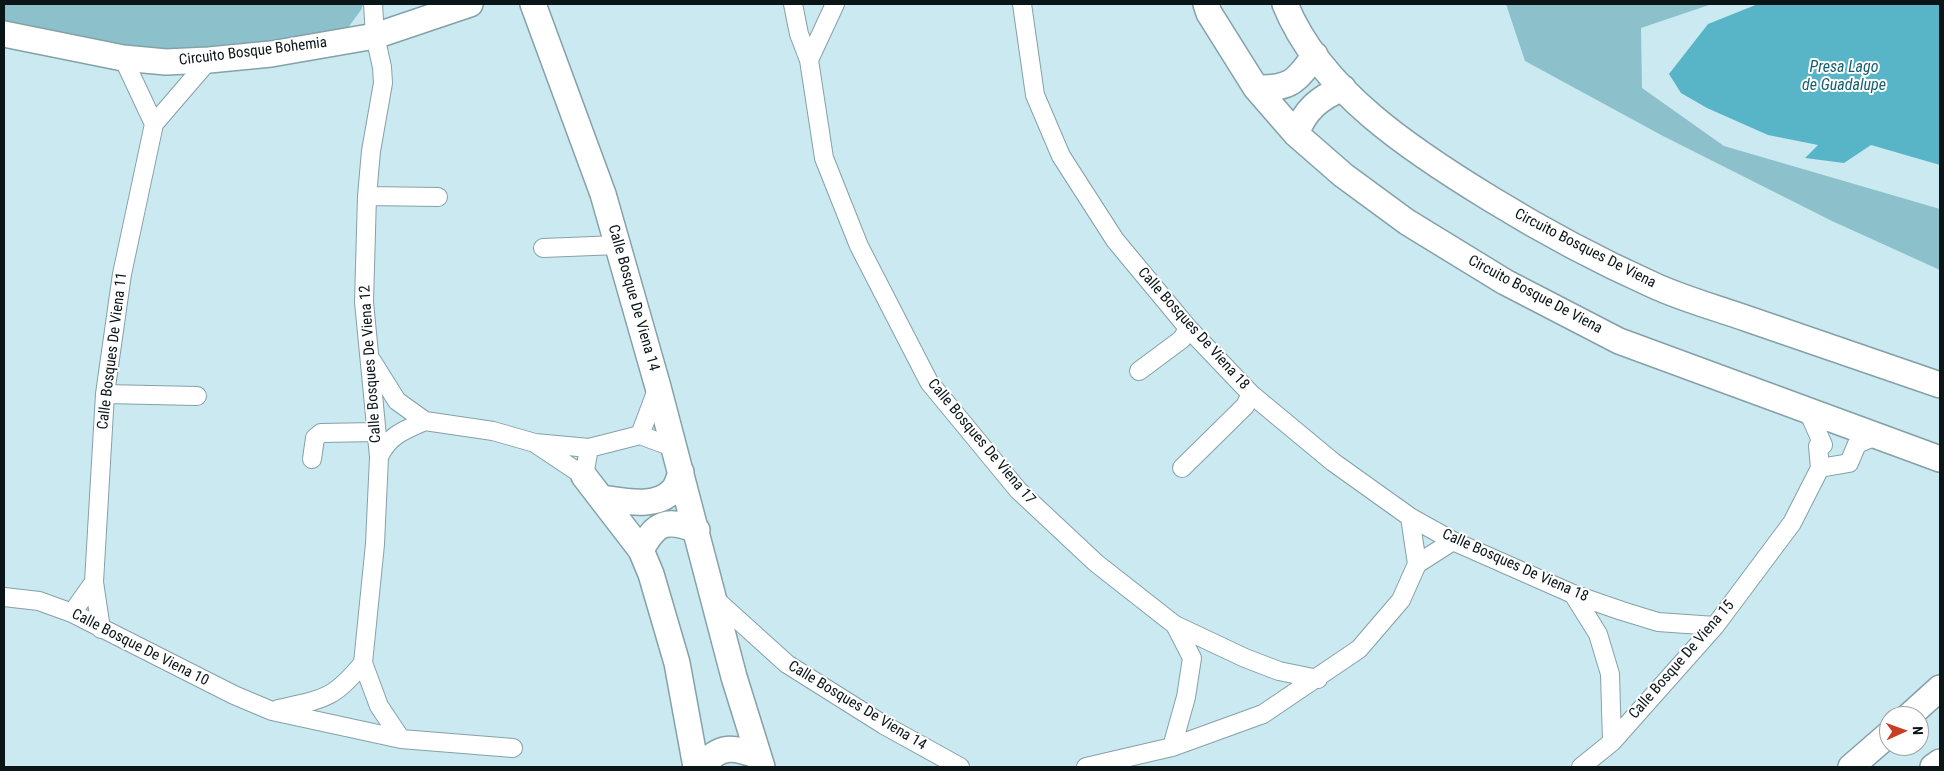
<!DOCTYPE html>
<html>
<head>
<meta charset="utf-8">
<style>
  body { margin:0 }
  #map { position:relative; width:1944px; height:771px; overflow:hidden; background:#cbe9f0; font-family:"Roboto Condensed",sans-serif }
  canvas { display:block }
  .frame { position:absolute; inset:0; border:5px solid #0a1518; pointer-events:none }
  .north { position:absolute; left:1879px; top:706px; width:50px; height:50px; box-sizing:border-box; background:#fff; border:1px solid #9da1a3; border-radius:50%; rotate:88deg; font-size:14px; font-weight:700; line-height:20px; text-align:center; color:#0a1518 }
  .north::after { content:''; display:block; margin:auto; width:18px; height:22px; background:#c93e22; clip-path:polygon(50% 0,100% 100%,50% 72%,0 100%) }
</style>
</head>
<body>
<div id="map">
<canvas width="1944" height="771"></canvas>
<div class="frame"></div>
<div class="north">N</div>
</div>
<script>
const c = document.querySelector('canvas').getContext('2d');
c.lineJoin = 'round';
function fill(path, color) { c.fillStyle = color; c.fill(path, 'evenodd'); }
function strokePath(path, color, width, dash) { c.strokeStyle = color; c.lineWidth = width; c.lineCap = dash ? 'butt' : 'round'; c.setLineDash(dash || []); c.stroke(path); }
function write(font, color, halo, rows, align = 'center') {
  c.font = font + ' "Roboto Condensed",sans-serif'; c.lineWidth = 4; c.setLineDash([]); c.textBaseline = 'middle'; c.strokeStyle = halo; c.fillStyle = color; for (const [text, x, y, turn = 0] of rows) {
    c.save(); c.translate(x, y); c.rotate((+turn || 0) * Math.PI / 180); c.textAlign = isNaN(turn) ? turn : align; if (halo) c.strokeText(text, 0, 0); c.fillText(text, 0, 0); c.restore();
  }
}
fill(new Path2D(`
  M4,4H363L361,10L347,29L160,60L4,27Z
  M1506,4H1712L1641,28L1642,88L1724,146L1940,209V270L1832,221L1663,136L1525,61Z`), '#8cc1cc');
fill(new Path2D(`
  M1758,4H1940V165L1871,145L1844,163L1805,158L1818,145L1768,135L1707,108L1681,93L1669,74L1708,24Z`), '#58b4c7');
const street = new Path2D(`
  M373,4L375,36L382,67L383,83L371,151L367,196L364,302L379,457L375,544L363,663L379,706L401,739
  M793,4L799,34L809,60
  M835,4L809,60L824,158L859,246L929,382L1018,490L1096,563L1175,625L1192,658L1186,697L1172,747
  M1022,4L1035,95L1061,156L1115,240L1188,328L1251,394L1333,462L1410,517L1453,541L1573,594L1622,611L1658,622L1715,626
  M123,58L154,124
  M367,196L438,197
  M543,248L618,245
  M372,361L397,401L425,421L493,431L535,443L589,448L640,435L675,448
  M1139,371L1182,339L1188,328
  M105,394L197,396
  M640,435L658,387
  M536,444L584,476L589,448
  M379,457C388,436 404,430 425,421
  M312,459L315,438L321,433L376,432
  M1182,468L1245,406L1251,394
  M1820,468L1849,463L1857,444L1876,436
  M1417,564L1453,541
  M1573,594L1598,634L1610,674L1612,742
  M4,597L39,601L72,613L234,695L272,711L401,739L513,748
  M714,598L787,664L884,725L960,767
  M72,613L94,582
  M1175,625L1245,658L1279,671L1318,679
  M101,629L94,582L105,394L122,274L154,124L209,60
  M278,709C323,699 333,700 363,663
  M1086,767L1172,747L1263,714L1359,649L1401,600L1417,564L1410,517
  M1581,767L1612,742L1715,626L1792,523L1820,468L1818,446L1823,445L1808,411`);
const secondary = new Path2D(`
  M533,4L603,194L658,387L734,677L762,767
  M1206,4L1209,13L1256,88L1296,134L1343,175L1407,222L1505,282L1619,341L1940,459
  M1285,4C1320,91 1414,152 1491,199C1543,231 1597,260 1653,285C1683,299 1717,308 1748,319C1812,341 1876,363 1940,385
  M4,34L123,58L166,62L209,60L271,54L375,36L470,4
  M1256,88C1290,89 1296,82 1315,55
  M1296,134C1305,110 1319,98 1343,88
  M584,476L641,550L651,574L677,663L696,767
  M602,498C623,501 657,509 673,490C677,486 679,478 681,472
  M641,550C657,521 666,519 697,530
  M1909,716L1940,688
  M702,767C719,744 734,747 758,756
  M1851,767L1889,734
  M1933,767L1940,762`);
strokePath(street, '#84a1a7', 20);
strokePath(secondary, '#84a1a7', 28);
strokePath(street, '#fff', 18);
strokePath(secondary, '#fff', 25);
write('15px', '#0a1518', '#fff', [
  ["Circuito Bosque Bohemia",253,52,-7],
  ["Circuito Bosques De Viena",1585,249,27],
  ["Circuito Bosque De Viena",1535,295,28],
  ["Calle Bosque De Viena 14",633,298,74],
  ["Calle Bosques De Viena 18",1193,329,48],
  ["Calle Bosques De Viena 11",113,351,-83],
  ["Calle Bosques De Viena 12",371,364,-94],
  ["Calle Bosques De Viena 17",981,442,50],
  ["Calle Bosques De Viena 18",1515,566,24],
  ["Calle Bosque De Viena 10",140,648,27],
  ["Calle Bosque De Viena 15",1682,660,-49],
  ["Calle Bosques De Viena 14",857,706,31]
]);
write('italic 16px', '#135f6d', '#fff', [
  ["Presa Lago",1844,68],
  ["de Guadalupe",1844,86]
]);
</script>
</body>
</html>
